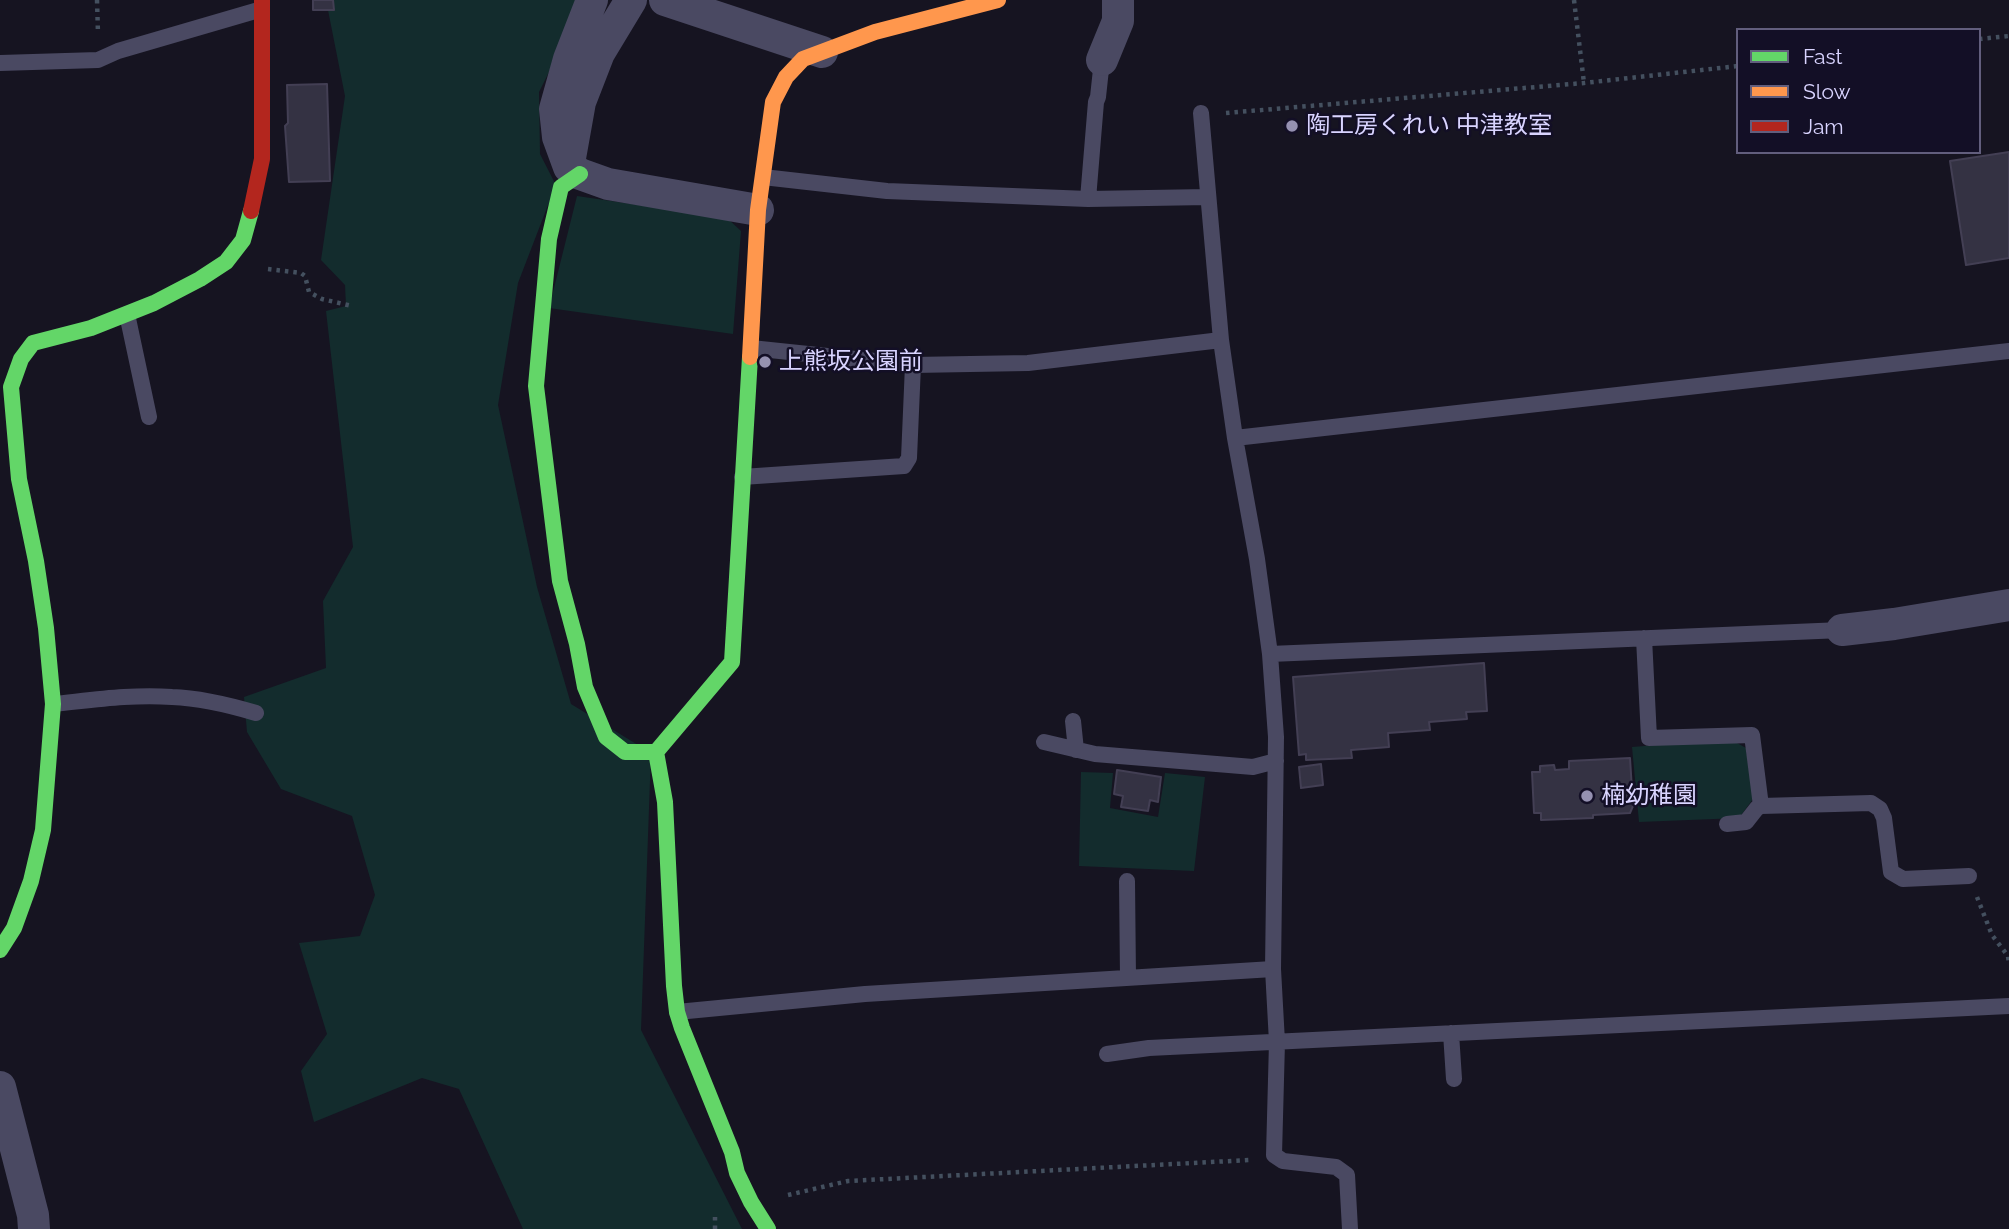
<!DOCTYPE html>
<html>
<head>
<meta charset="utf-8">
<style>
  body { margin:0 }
  #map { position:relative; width:2009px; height:1229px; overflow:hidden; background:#161421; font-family:Raleway,sans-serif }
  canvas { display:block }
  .legend { position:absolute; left:1736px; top:28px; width:245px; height:126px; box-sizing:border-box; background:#130f26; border:2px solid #625e7d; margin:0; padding:9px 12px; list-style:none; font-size:21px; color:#d9d4ff }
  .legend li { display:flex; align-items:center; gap:14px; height:35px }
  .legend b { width:35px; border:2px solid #625e7d }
</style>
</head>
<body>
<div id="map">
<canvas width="2009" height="1229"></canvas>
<ul class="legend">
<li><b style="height:9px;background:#63d668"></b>Fast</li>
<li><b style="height:9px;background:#ff974d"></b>Slow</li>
<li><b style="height:9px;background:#b3261e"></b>Jam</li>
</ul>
</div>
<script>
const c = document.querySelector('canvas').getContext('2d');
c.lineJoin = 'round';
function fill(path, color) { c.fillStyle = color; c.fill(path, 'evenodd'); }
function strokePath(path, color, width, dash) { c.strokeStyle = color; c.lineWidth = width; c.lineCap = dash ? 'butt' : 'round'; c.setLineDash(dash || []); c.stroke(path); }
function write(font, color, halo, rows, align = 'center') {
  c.font = font + ' Raleway,"Noto Sans JP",sans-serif'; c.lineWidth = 5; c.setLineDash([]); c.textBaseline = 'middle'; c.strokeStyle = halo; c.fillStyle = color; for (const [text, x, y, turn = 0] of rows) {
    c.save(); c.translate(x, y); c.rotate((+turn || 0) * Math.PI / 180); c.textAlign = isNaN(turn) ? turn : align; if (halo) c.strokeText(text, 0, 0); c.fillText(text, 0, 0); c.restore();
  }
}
fill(new Path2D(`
  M326,0H609L579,12L539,92L540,154L561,195L548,205L518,283L498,405L537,587L571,704L651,753L641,1030L742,1229H523L459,1089L422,1078L314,1122L301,1071L327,1034L299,943L360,936L375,895L352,816L281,789L247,732L244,697L326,668L323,601L353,547L326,311L346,306L345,285L321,260L345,96Z
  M577,196L727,218L741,231L733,334L549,308Z
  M1730,739L1746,748L1753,799L1739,818L1639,822L1632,747Z
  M1081,772L1113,773L1110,808L1158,817L1165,773L1205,777L1194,871L1079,866Z`), '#132c2d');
const building = new Path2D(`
  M313,0H333L334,10H313Z
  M327,84L330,181L289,182L285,126L288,123L287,85Z
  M2009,152V258L1966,265L1950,161Z
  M1484,663L1487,711L1466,712L1467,719L1429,722L1430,730L1388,733L1389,747L1351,750L1352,758L1306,760V754L1299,755L1293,677Z
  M1630,758L1633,806L1630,813L1593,815V818L1541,820V813H1534L1532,772H1540V766L1554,765L1555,770L1569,769V761Z
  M1321,764L1323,785L1301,788L1299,767Z
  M1117,770L1161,777L1158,802L1150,800L1148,811L1121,807L1123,796L1114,794Z`);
fill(building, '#343243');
strokePath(building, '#433f54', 2);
strokePath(new Path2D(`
  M97,0L98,34
  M1574,0L1584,83
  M1979,39L2009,36
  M1226,113L1584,83L1738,66
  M268,269L301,273L305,276L309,292L322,299L352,306
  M1977,897L1992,935L2008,956L2009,965
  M788,1195L848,1181L1250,1160
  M715,1229V1212`), '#44505f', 4.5, [3.5, 5]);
strokePath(new Path2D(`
  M0,63L98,60L118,51L262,9
  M1201,113L1221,340L1235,438L1257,559L1270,654L1276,737L1273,969L1277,1042L1274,1155L1283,1161L1336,1167L1347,1175L1350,1229
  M763,177L887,191L1088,199L1208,197
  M1088,199L1096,102L1098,97L1102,60
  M127,314L149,417
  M751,348L913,365L1028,363L1221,340
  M1235,438L2009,351
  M742,477L904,466L909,458L913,365
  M1644,638L1649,738L1752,735L1761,806L1871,803L1880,809L1884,818L1891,872L1903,879L1969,876
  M1270,654L1842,630
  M53,704C93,700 132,694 172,697C201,698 229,705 256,713
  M1073,721L1076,750
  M1044,742L1095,754L1253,767L1276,761
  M1727,824L1746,822L1757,808L1761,806
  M1127,881L1128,978
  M677,1012L865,994L1273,969
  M1451,1033L1454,1079
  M1107,1054L1149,1048L2009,1006`), '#4a4962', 16);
strokePath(new Path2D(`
  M592,0L569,59L555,109L558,137L569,167L580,174L608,184L758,210
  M665,0L822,52
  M1102,60L1118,21V0
  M570,158L580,102L599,53L631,0
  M1842,630L1894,624L2009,605
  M0,1087L33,1215L34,1229`), '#4a4962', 32);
strokePath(new Path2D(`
  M580,174L561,187L549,239L536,386L560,581L577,644L585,687L606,737L625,752H656
  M750,357L732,662L656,752L665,802L674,986L677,1012L682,1028L732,1152L737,1173L751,1202L768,1229
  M0,950L14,928L31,881L43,830L53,704L46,628L36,561L19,479L11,387L21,359L33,343L91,328L154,303L200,279L226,262L243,240L251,211`), '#63d668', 16);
strokePath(new Path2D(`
  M750,357L758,210L773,102L786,77L803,59L875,32L998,0`), '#ff974d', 16);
strokePath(new Path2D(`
  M251,211L262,159V0`), '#b3261e', 16);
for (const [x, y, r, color] of [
  [1292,126,7,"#9591b1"],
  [765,362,7,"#9591b1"],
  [1587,796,7,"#9591b1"]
]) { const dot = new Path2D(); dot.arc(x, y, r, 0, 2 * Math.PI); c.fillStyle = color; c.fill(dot); strokePath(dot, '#130f26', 2.5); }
write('24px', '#d9d4ff', '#130f26', [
  ["陶工房くれい 中津教室",1306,126],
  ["上熊坂公園前",779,362],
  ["楠幼稚園",1601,796]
], 'left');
</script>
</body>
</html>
